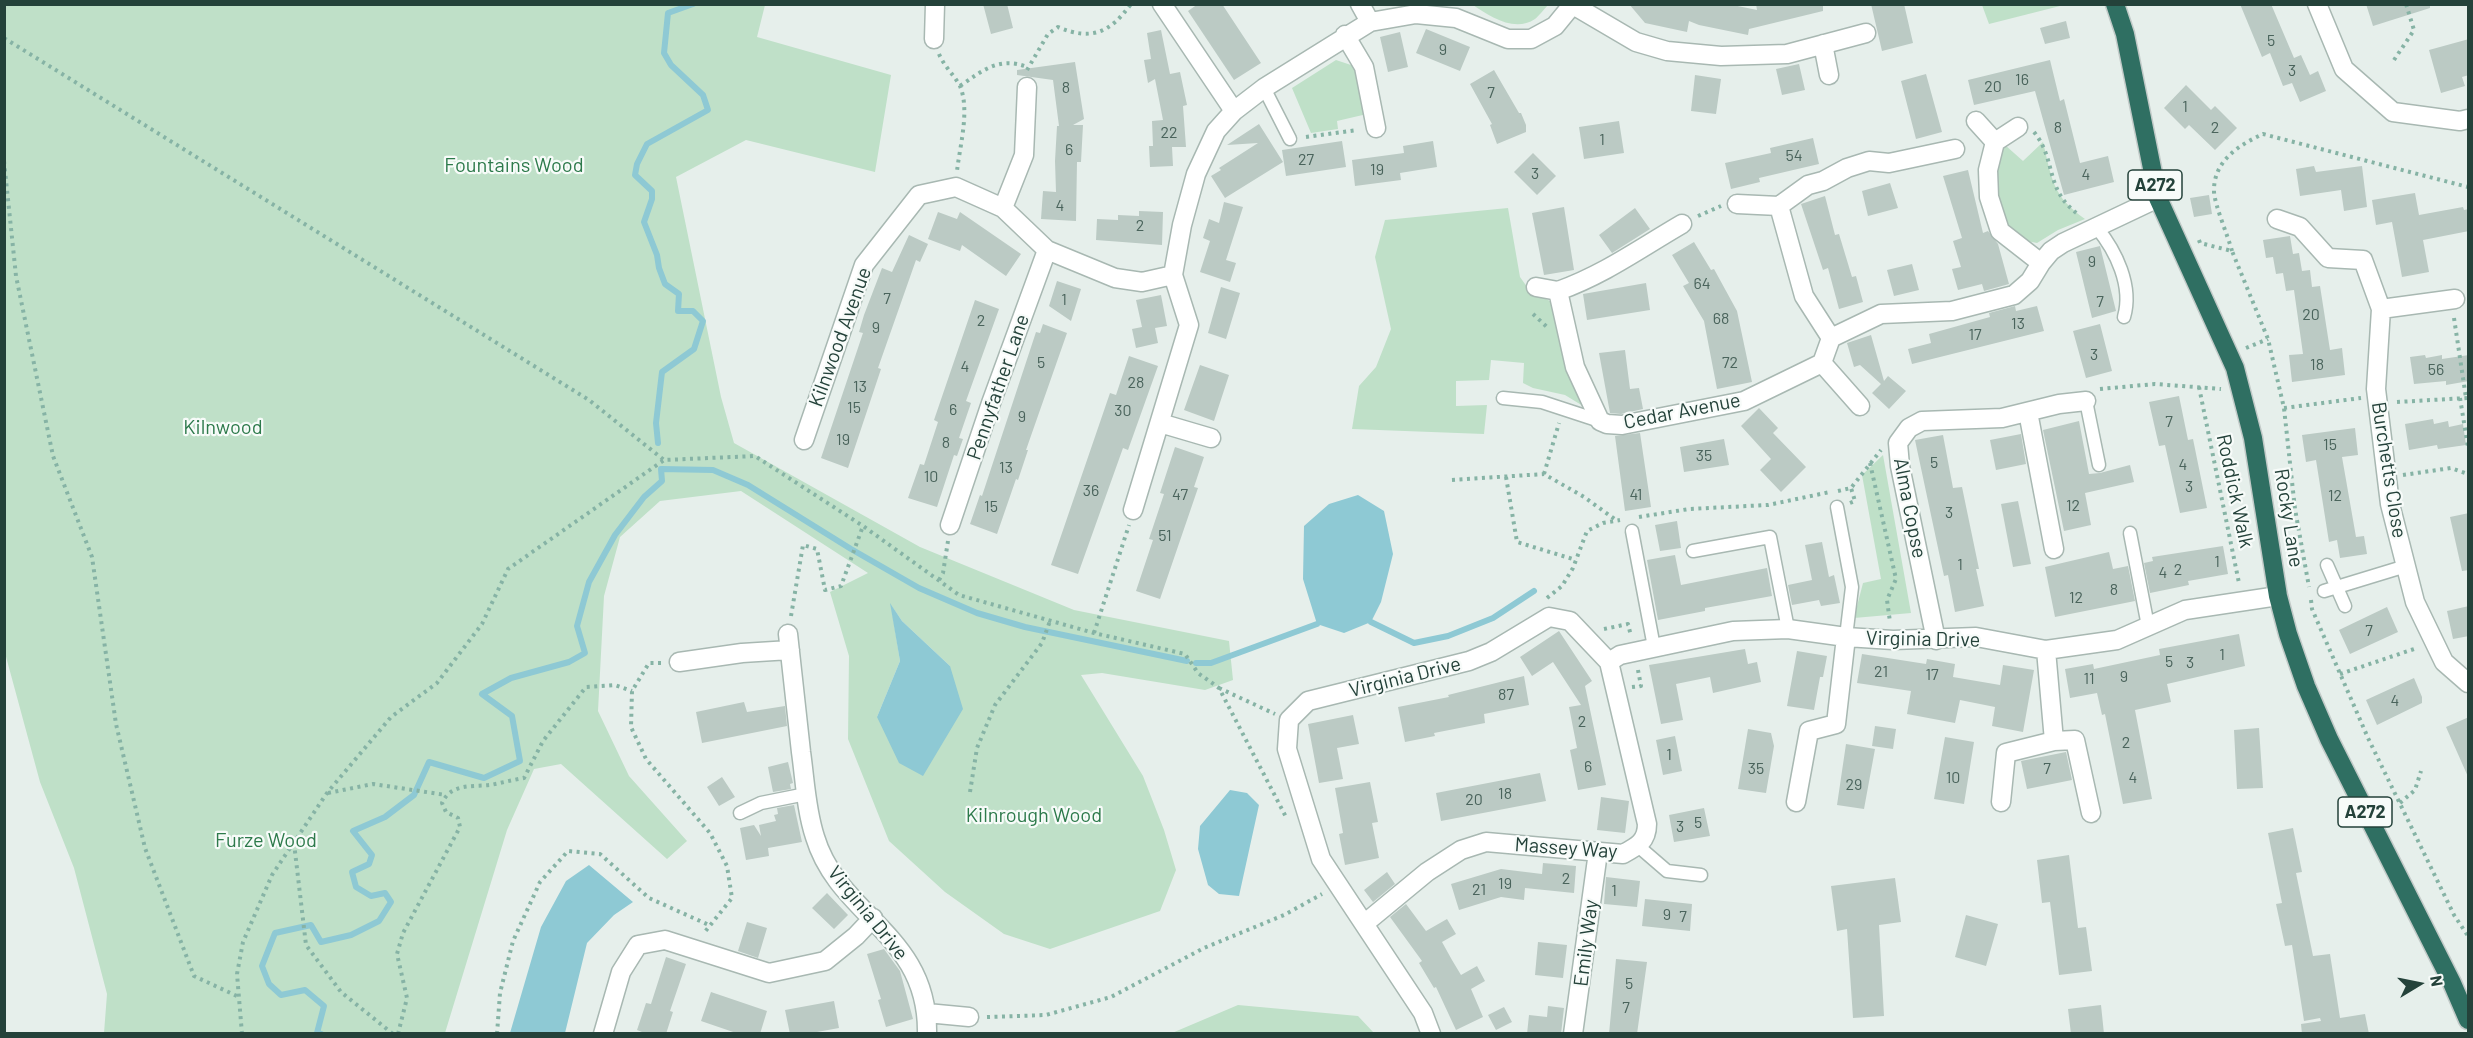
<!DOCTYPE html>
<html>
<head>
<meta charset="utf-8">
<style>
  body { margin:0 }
  #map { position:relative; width:2473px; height:1038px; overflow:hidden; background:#e6efeb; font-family:Barlow,sans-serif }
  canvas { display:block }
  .frame { position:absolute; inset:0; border:6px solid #24423a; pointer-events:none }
  .north { position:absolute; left:2389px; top:954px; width:60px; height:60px; -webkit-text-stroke:4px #f7fbf9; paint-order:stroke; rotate:80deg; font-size:16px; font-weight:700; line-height:24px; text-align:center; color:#24423a }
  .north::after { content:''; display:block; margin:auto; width:21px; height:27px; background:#24423a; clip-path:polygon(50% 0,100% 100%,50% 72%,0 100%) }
</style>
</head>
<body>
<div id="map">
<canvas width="2473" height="1038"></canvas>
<div class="frame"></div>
<div class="north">N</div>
</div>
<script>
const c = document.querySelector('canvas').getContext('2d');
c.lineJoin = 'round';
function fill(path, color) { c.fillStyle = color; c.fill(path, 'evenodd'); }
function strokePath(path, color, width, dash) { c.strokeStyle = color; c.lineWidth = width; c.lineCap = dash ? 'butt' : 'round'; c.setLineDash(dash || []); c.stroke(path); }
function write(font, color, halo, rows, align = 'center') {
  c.font = font + ' Barlow,sans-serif'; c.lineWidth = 4.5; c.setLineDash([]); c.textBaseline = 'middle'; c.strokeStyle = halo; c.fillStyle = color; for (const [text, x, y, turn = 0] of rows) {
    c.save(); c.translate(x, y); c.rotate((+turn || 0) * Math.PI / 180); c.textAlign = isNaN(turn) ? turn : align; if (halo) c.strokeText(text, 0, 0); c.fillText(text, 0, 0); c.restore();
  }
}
fill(new Path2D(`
  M4,5H765L757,37L891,75L875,172L746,140L676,177L721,397L734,443L920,547L1074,610L1229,641L1233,680L1205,690L1102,673L1081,675L1143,776L1164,830L1176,870L1160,911L1050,949L1004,934L945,892L889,841L848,739L849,656L830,592L868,573L741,491L660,501L620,537L604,596L598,711L629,776L687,841L667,859L561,764L534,769L507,830L445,1033H104L107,994L74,868L40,782L5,653ZM891,605L902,621L950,666L877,717L900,661Z
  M1473,5H1548C1544,9 1539,16 1535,19C1514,33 1490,16 1473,5Z
  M1982,5V4L2064,5L1989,24Z
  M1336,60L1354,66L1362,80L1367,114L1337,121L1338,129L1311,133L1292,88Z
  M2043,142C2052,179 2052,196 2085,219L2058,230L2037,243L2027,241L2004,223L1995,205L1994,162L2005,145L2023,161Z
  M1508,208L1520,277L1530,291L1552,302L1568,370L1583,406L1565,395L1533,388L1523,383L1524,363L1491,360L1489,380L1456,381V406L1487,405L1484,434L1352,429L1359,386L1376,367L1391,329L1375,257L1385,220Z
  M1883,455L1911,613L1854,618L1863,583L1881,579L1862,475Z
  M1238,1005L1358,1016L1374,1033H1172Z`), '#bfe0c8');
fill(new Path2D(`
  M1358,495L1384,511L1393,554L1381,602L1371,622L1344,633L1317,624L1303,579L1304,526L1329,504Z
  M890,603L902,621L950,666L963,709L923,776L899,763L877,717L900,661Z
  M1230,790L1247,793L1259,805L1239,896L1219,894L1208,885L1198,849L1200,826Z
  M589,865L633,902L614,915L587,943L565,1033H510L541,927L566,881Z`), '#8ec9d4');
strokePath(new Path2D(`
  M658,443L656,423L662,372L694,349L703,321L693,311H678L679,294L665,284L659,268L657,255L644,222L652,199V191L635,175L637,164L647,144L708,110L703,95L671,65L664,53L668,13L693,4
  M1371,622L1414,643L1448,636L1493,618L1534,591
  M1196,663H1211L1317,624
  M321,1034L317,1033L324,1006L305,990L281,995L269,984L262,966L275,933L311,925L321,942L351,935L379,921L391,902L385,893L371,896L356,887L352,872L369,864L372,855L353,831L385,817L414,795L429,762L484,778L520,761L512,716L482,694L511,678L569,662L585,653L577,626L589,582L615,535L644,497L662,481L661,469L713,470L748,485L851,549L919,588L977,613L1025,627L1187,661`), '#8ec9d4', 6);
fill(new Path2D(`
  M983,4H1007L1013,28L991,34Z
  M1198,4H1222L1261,63L1234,80L1188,11Z
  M1629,4H1728L1757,10L1756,4H1823V11L1749,29L1748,35L1699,25L1689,21L1687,32L1645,23Z
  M1871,4H1904L1913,43L1882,51Z
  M2240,4H2271L2294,58L2301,55L2310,75L2318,71L2326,91L2300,102L2292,83L2283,86L2270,53L2262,57Z
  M2366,4H2430V8L2373,26Z
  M2066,21L2070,38L2045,44L2040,28Z
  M1426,29L1470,47L1460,71L1416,53Z
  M1161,30L1170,74L1180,72L1187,105L1183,106L1186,147H1172L1173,166L1150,167L1149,146H1153L1152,121L1163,120L1155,79L1148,83L1144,60L1151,59L1147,33Z
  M1400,32L1408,67L1388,72L1380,37Z
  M2469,39V75L2462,77L2465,86L2441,93L2429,50Z
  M2050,60L2060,101L2064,99L2080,163L2108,156L2114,182L2064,195L2035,91L1974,105L1968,80Z
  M1075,62L1084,119L1073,125H1083L1081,162H1077L1076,221L1041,219L1043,191L1056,192L1055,161L1057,126H1059L1053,80L1017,75V70Z
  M1799,64L1805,90L1782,95L1776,69Z
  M1494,70L1519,113H1521L1526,125V132L1497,144L1490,125L1492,124L1470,84Z
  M1926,74L1942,132L1916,139L1901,81Z
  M1695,75L1721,79L1716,114L1691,111Z
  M2186,85L2211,110L2215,106L2237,128L2215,150L2189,125L2185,129L2164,108Z
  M1619,121L1624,153L1584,159L1579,127Z
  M1259,124L1283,162L1225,198L1211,176L1221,170L1219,168L1258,143L1227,145Z
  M1813,138L1819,164L1759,178L1760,182L1731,189L1725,163L1771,153L1770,148Z
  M1342,141L1346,167L1286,176L1282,150Z
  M1433,141L1437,167L1400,173L1401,180L1355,186L1352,160L1404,153L1403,146Z
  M1533,153L1556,176L1537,195L1514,172Z
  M2314,166L2316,172L2362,166L2367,207L2344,211L2341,190L2300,196L2296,169Z
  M1968,170L1983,233L1988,231L1998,244L2009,284L1984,291L1982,284L1958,290L1952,269L1961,267L1953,241L1962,238L1943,176Z
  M1890,183L1898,208L1868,216L1862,191Z
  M2415,193L2419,215L2463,207L2464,210L2469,209V231L2423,240L2429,272L2402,277L2392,222L2376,225L2372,200Z
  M2209,195L2212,214L2194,217L2190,198Z
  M1825,196L1835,235L1839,234L1852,277L1856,276L1863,302L1839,309L1828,268L1823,270L1801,204Z
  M1224,202L1243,207L1226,260L1236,263L1230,282L1200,272L1210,241L1203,238L1209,219L1219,223Z
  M1564,207L1574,270L1544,275L1532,213Z
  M1635,208L1650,229L1612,253L1599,235Z
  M1139,211L1163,212L1162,245L1096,240L1097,219L1118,220V215L1139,216Z
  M938,212L957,219L960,212L1021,254L1006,276L962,245L960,251L928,239Z
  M909,235L928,244L920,262L916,260L878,368L881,369L848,468L821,458L863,333L859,332L864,315L882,268L892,272Z
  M2290,236L2293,254L2299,253L2302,271L2310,270L2312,287L2320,286L2330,350L2342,348L2345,375L2292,382L2289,355L2303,354L2294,290L2286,291L2283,273L2276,274L2273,257L2266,258L2263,240Z
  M1694,242L1711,270L1714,269L1737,311L1752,382L1717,389L1704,321L1683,286L1689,283L1672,255Z
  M2100,246L2116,311L2092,318L2076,252Z
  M1912,264L1919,290L1894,296L1887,270Z
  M1057,281L1081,289L1071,321L1049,306Z
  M1646,283L1650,310L1587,320L1583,294Z
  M1221,287L1240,293L1226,339L1208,333Z
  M1161,295L1167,326L1155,328L1158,343L1136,348L1132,329L1142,327L1136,300Z
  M975,300L999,309L966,401L971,403L959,438L963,439L957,456L954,455L937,507L908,498L920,464L924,465L938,422L934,420Z
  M2015,306L2016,311L2037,306L2044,331L1912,364L1908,349L1931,343L1929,334L1990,317L1989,313Z
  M1043,324L1067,333L1026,450H1028L1018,480L1016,479L997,534L970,524L980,495L982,496L1036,332L1040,333Z
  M2100,324L2112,371L2086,378L2073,331Z
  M1871,335L1884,381L1888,376L1906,391L1889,409L1872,393L1881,384L1860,365L1854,367L1847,343Z
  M1625,350L1630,389L1639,388L1643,409L1621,414L1610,413L1599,353Z
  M2425,355L2426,358L2442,355V359L2469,355V381L2446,385V381L2414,384L2410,357Z
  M1129,356L1158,366L1128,450L1123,448L1078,574L1051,565L1110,393L1116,395Z
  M1200,365L1229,375L1214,421L1184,410Z
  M2179,396L2188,440L2193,439L2207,508L2180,513L2165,445L2159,446L2149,402Z
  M1759,408L1778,428L1773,433L1806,467L1781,492L1760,470L1771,459L1741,426Z
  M2433,419L2434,424L2448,421L2449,427L2463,424L2466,445L2438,449L2437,445L2409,450L2405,424Z
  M2079,421L2089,474L2100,473L2130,465L2134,482L2085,493L2091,525L2064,531L2043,430Z
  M2355,428L2358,455L2342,457L2356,537L2364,536L2367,554L2340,558L2337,540L2329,542L2316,460L2306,462L2302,435Z
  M1640,433L1651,507L1625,511L1615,436Z
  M2021,434L2026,464L1996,470L1990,440Z
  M1943,435L1953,488L1962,487L1979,569H1976L1984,606L1955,612L1948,575L1944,576L1915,440Z
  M1724,439L1729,465L1684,472L1680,447Z
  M1175,447L1204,457L1194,487L1198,488L1160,599L1136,591L1153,540L1149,539L1164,494L1160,493Z
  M2018,501L2031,564L2013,567L2001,504Z
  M2469,513V570L2462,571L2450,517Z
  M1677,521L1681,548L1660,551L1655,525Z
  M1822,542L1829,577L1834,575L1840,603L1821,606L1819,600L1792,605L1788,585L1812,580L1805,545Z
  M2223,546L2228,574L2188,581L2189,585L2150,593L2144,563L2153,561L2152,557Z
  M2109,552L2113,569L2128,566L2135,601L2055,617L2045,567Z
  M1675,555L1681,585L1767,568L1772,596L1705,608V611L1658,620L1647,560Z
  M2469,606V636L2453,639L2447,611Z
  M2387,607L2398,632L2350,654L2339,630Z
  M1559,631L1592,681L1585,686L1606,785L1578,790L1570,750L1577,748L1569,707L1581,705L1553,662L1532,676L1520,657Z
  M2239,634L2245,666L2167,684L2171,702L2135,710L2152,799L2123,804L2105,714L2102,715L2097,693L2070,698L2065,669L2093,664L2094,669L2160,655L2159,649Z
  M1745,649L1748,664L1757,662L1761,682L1713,693L1710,677L1676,684L1683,720L1661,724L1649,665Z
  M1797,651L1827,656L1823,677H1820L1814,710L1787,706Z
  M1862,654L1926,664L1927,659L1955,664L1953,677L2000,685L2003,665L2034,670L2023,732L1992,726L1995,707L1960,700L1955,723L1907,714L1911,691L1857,683Z
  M1524,676L1529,705L1484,714L1485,723L1434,733L1435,736L1405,742L1398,707L1449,697L1448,695Z
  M2414,678L2422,697V703L2377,725L2366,700Z
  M744,702L747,712L785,706L787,726L702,743L696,712Z
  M1353,715L1359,744L1337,748L1343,779L1319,783L1308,724Z
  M2469,717V779L2446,727Z
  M1875,726L1896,729L1893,749L1872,746Z
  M2259,728L2263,788L2237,789L2234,730Z
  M1748,729L1771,733L1774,746L1766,793L1738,789Z
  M1675,736L1682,771L1663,775L1656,740Z
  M1945,737L1974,742L1964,804L1934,799Z
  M1846,744L1875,749L1864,809L1837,805Z
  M2066,752L2072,780L2027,789L2021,761Z
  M788,762L793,783L790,784L791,789L773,792L768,767Z
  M1540,773L1546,801L1441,821L1436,793Z
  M722,777L735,797L719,806L707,787Z
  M1370,782L1378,822L1372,823L1379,858L1345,865L1339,834L1343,833L1335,788Z
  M1601,797L1629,801L1625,833L1597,830Z
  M794,805L802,842L768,848L769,856L746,860L740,828L754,825L761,836L759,825L776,821L774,815L778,814L777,808Z
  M1704,808L1710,836L1674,842L1669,815Z
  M2293,828L2302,872L2296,873L2313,956L2330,954L2340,1018L2365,1014L2369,1034H2302L2301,1024L2321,1021L2320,1018L2304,1021L2292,945L2285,946L2276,904L2282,903L2268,833Z
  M2069,855L2078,928L2086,927L2092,971L2059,975L2050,902L2042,903L2037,860Z
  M1543,863L1576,866L1574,893L1525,888L1524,900L1501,897L1459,910L1451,884L1501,869L1542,874Z
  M1387,872L1395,884L1373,902L1364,890Z
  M1606,877L1640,881L1637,907L1604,904Z
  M1895,878L1901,922L1879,925L1884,1016L1853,1018L1847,929L1837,931L1831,886Z
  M827,893L848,915L834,929L812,908Z
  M1645,899L1692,904L1690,931L1642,926Z
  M1406,904L1426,931L1447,919L1456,934L1442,942L1452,960L1461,975L1477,966L1485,981L1471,989L1483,1017L1456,1030L1436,987L1434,988L1419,963L1422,961L1390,917Z
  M1966,915L1998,924L1986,966L1955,957Z
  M747,922L767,928L758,958L738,951Z
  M1538,942L1567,945L1563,978L1535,975Z
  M884,949L900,971L913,1019L886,1027L878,1000L881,999L867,954Z
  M666,957L686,964L670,1011L673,1012L666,1034H647L637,1030L646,1003L651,1004Z
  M1616,959L1647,962L1637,1034H1609Z
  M711,992L767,1011L760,1034H739L701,1021Z
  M834,1001L839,1028L806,1034H790L785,1010Z
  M2101,1005L2104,1034H2071L2068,1009Z
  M1548,1006L1564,1008L1561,1034H1527L1529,1015L1547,1017Z
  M1504,1007L1512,1022L1496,1030L1488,1015Z`), '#bbcac4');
const lane = new Path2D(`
  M1264,88L1290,139
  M2097,228C2116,251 2133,286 2124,317
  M1503,398L1542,402L1600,421
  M2086,401L2099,465
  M1837,507L1852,587L1846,637
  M1632,531L1654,647
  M2130,533L2148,626
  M1693,551L1770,537L1788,629
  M2327,565L2345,606
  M2324,591L2406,566
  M740,813L761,803L806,794
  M1638,846L1667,871L1701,875`);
const street = new Path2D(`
  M1162,4L1234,111
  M1360,4L1370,22
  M2317,4L2344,69L2393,112L2460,121L2468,119
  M1573,5L1636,42L1667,51L1721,56L1787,54L1866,33
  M1345,35L1364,67L1376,128
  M934,39L935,4
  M1823,44L1829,75
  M1976,121L1995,142
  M2018,127L1995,142L1988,170L1989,197L2000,231L2041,263
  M1737,204L1779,206L1808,185L1823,181L1847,168L1869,161L1889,163L1955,149
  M1779,206L1804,296L1831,338
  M1003,208L1024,155L1027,87
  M2277,219L2300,227L2328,258L2363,260L2381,309L2376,389L2390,504L2415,602L2444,662L2468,683
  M1682,224C1639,249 1605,274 1558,291L1575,367L1600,421L1607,424L1622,425L1744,401L1822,363L1831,338L1881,314L1952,311L2014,295L2030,281L2041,263L2051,251L2063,243L2158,198
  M1536,287L1558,291
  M2381,309L2455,299
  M1822,363L1860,406
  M2028,412L2054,549
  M1160,423L1211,438
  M804,440L864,265L919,195L956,187L1003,208L1047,250L1115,278L1142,282L1173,275
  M1133,510L1189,325L1173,275L1182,225L1196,174L1216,131L1234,111L1264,88L1370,22L1416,14L1456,18L1508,39H1531L1555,26L1573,4
  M950,525L991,403L1047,250
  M788,634C792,673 797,713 801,752C805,780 806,810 815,837C839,917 929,934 927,1034
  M1936,640L1900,466L1898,443L1909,428L1922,421L2002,418L2059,404L2086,401
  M679,662L742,653L790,650
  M1609,662L1620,655L1733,631L1788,629L1846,637L1893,640L1976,637L2046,650L2117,640L2185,610L2278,596
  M2054,741L2075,740L2091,813
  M1796,802L1809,731L1836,724L1846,637
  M2001,802L2006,753L2054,741L2046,650
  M1364,924L1427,872L1461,850L1486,842L1623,854C1638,846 1647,841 1647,824L1609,662
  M927,1013L969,1017
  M603,1034L621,972L638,945L665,940L769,973L825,961L856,936L873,918
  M1431,1034L1423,1013L1321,859L1287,749L1289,720L1308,701L1469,661L1491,652L1549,617L1570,621L1609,662
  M1573,1034L1598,852`);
const highway = new Path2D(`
  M2115,4L2125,34L2158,198L2235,368L2253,438L2278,596L2288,634L2306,686L2329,739L2452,983L2468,1020`);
strokePath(lane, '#a8b8b2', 15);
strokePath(street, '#a8b8b2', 21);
strokePath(highway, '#c2cac8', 21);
strokePath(new Path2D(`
  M4,38L589,400L664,460L755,456L863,526L959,595L1094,633L1185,654L1198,673L1219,688L1286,817
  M939,54C944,66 954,75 960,86C970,110 960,145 957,171
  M2394,60L2414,30L2406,4
  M1027,70L1048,34L1058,27C1091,41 1110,33 1131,4
  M960,86C982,71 999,56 1027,67
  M2034,132C2057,160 2044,190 2079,215
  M1306,137L1358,130
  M4,161L16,276L53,456L92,557L116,724L145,848L194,976L239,997
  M1698,216L1721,206
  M2199,240L2200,243L2232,251L2268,339L2284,408L2295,509L2309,587
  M2232,251C2228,236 2215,206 2214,192C2213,161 2239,145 2263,134L2468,187
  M1533,314L1547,327
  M2454,318L2466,398
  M2246,348L2268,339
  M2199,387L2239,583
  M2100,389L2155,384L2221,389
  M2460,398L2468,447
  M2397,402L2467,398
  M2284,408L2361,398
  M1870,463L1896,579L1887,600L1890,622
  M1544,474L1559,423
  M2403,475L2451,468L2468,474
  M1506,477L1517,542L1576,560
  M1452,480L1544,474L1584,497L1616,520
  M1838,491L1851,488L1881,450
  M1850,503L1855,501L1851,488
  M1639,517L1689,509L1768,505L1830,492
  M939,580L943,573L948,541
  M1547,598L1562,586L1573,568L1587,531L1603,523L1620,520
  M2311,600L2312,609L2368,738L2454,915L2468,936
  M791,616L803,545L817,549L825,590L841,586L863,526
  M1604,629L1628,624L1631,636
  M1094,633L1129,525
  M661,663H649L632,691L631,727L646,759L710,833L727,866L732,898L704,933
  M2340,674L2417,648
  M1632,687L1641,686L1638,670
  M1219,688L1275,714
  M970,792L977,748L995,705L1042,643L1050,621
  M328,793L373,784L446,795
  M2400,803L2415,790L2421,771
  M294,843L306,945L341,992L393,1034
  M987,1017L1046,1015L1111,997L1204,948L1284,915L1322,894
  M242,1034L237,974L243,942L272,875L327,793L391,717L437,683L482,624L508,569L664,460
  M398,1034L407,998L397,954L403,933L460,827L458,818L446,812L442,803C451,783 472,787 490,785C501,783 512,780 524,778L543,741L586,687L615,685L632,691
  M497,1034L500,993L513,941L540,882L568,851L600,854L649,898L709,925`), '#86b3a5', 4, [3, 4.5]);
strokePath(lane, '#fff', 12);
strokePath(street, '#fff', 18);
strokePath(highway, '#2f6f62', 18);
write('16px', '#4a645c', null, [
  ["5",2271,41],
  ["9",1443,50],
  ["3",2292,71],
  ["16",2022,80],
  ["20",1993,87],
  ["8",1066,88],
  ["7",1491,93],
  ["1",2185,107],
  ["8",2058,128],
  ["2",2215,128],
  ["22",1169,133],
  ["1",1602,140],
  ["6",1069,150],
  ["54",1794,156],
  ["27",1306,160],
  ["19",1377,170],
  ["3",1535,174],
  ["4",2086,175],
  ["4",1060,206],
  ["2",1140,226],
  ["9",2092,262],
  ["64",1702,284],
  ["7",887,299],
  ["1",1064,300],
  ["7",2100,302],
  ["20",2311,315],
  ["68",1721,319],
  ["2",981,321],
  ["13",2018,324],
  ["9",876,328],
  ["17",1975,335],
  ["3",2094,355],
  ["5",1041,363],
  ["72",1730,363],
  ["18",2317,365],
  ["4",965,367],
  ["56",2436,370],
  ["28",1136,383],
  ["13",860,387],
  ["15",854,408],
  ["6",953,410],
  ["30",1123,411],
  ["9",1022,417],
  ["7",2169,422],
  ["19",843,440],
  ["8",946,443],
  ["15",2330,445],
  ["35",1704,456],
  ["5",1934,463],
  ["4",2183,465],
  ["13",1006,468],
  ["10",931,477],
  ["3",2189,487],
  ["36",1091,491],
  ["47",1180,495],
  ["41",1636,495],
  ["12",2335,496],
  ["12",2073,506],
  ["15",991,507],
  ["3",1949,513],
  ["51",1165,536],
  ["1",2217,562],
  ["1",1960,565],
  ["2",2178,570],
  ["4",2163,573],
  ["8",2114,590],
  ["12",2076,598],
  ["7",2369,631],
  ["1",2222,655],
  ["5",2169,662],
  ["3",2190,663],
  ["21",1881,672],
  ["17",1932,675],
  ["9",2124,677],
  ["11",2089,679],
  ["87",1506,695],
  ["4",2395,701],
  ["2",1582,722],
  ["2",2126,743],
  ["1",1669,755],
  ["6",1588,767],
  ["35",1756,769],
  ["7",2047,769],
  ["10",1953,778],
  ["4",2133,778],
  ["29",1854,785],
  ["18",1505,794],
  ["20",1474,800],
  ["5",1698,823],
  ["3",1680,827],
  ["2",1566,879],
  ["19",1505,884],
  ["21",1479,890],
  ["1",1614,891],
  ["9",1667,915],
  ["7",1683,917],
  ["5",1629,984],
  ["7",1626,1008]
]);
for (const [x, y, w] of [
  [2155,185,54],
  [2365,812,54]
]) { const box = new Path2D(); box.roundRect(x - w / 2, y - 15, w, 30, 4.5); c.fillStyle = '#f7fbf9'; c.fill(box); strokePath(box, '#24423a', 1.5); }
write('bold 18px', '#24423a', null, [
  ["A272",2155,185],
  ["A272",2365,812]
]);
write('20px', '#2d7a4b', '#f7fbf9', [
  ["Fountains Wood",514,165],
  ["Kilnwood",223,427],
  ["Kilnrough Wood",1034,815],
  ["Furze Wood",266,840]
]);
write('20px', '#24423a', '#f7fbf9', [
  ["Kilnwood Avenue",840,337,-70],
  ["Pennyfather Lane",998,387,-71],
  ["Cedar Avenue",1682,411,-11],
  ["Burchetts Close",2389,470,81],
  ["Roddick Walk",2235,491,78],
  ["Alma Copse",1910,508,79],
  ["Rocky Lane",2289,518,81],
  ["Virginia Drive",1923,639,1],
  ["Virginia Drive",1405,677,-14],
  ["Massey Way",1566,848,4],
  ["Virginia Drive",868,913,51],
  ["Emily Way",1586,943,-83]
]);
</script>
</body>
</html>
